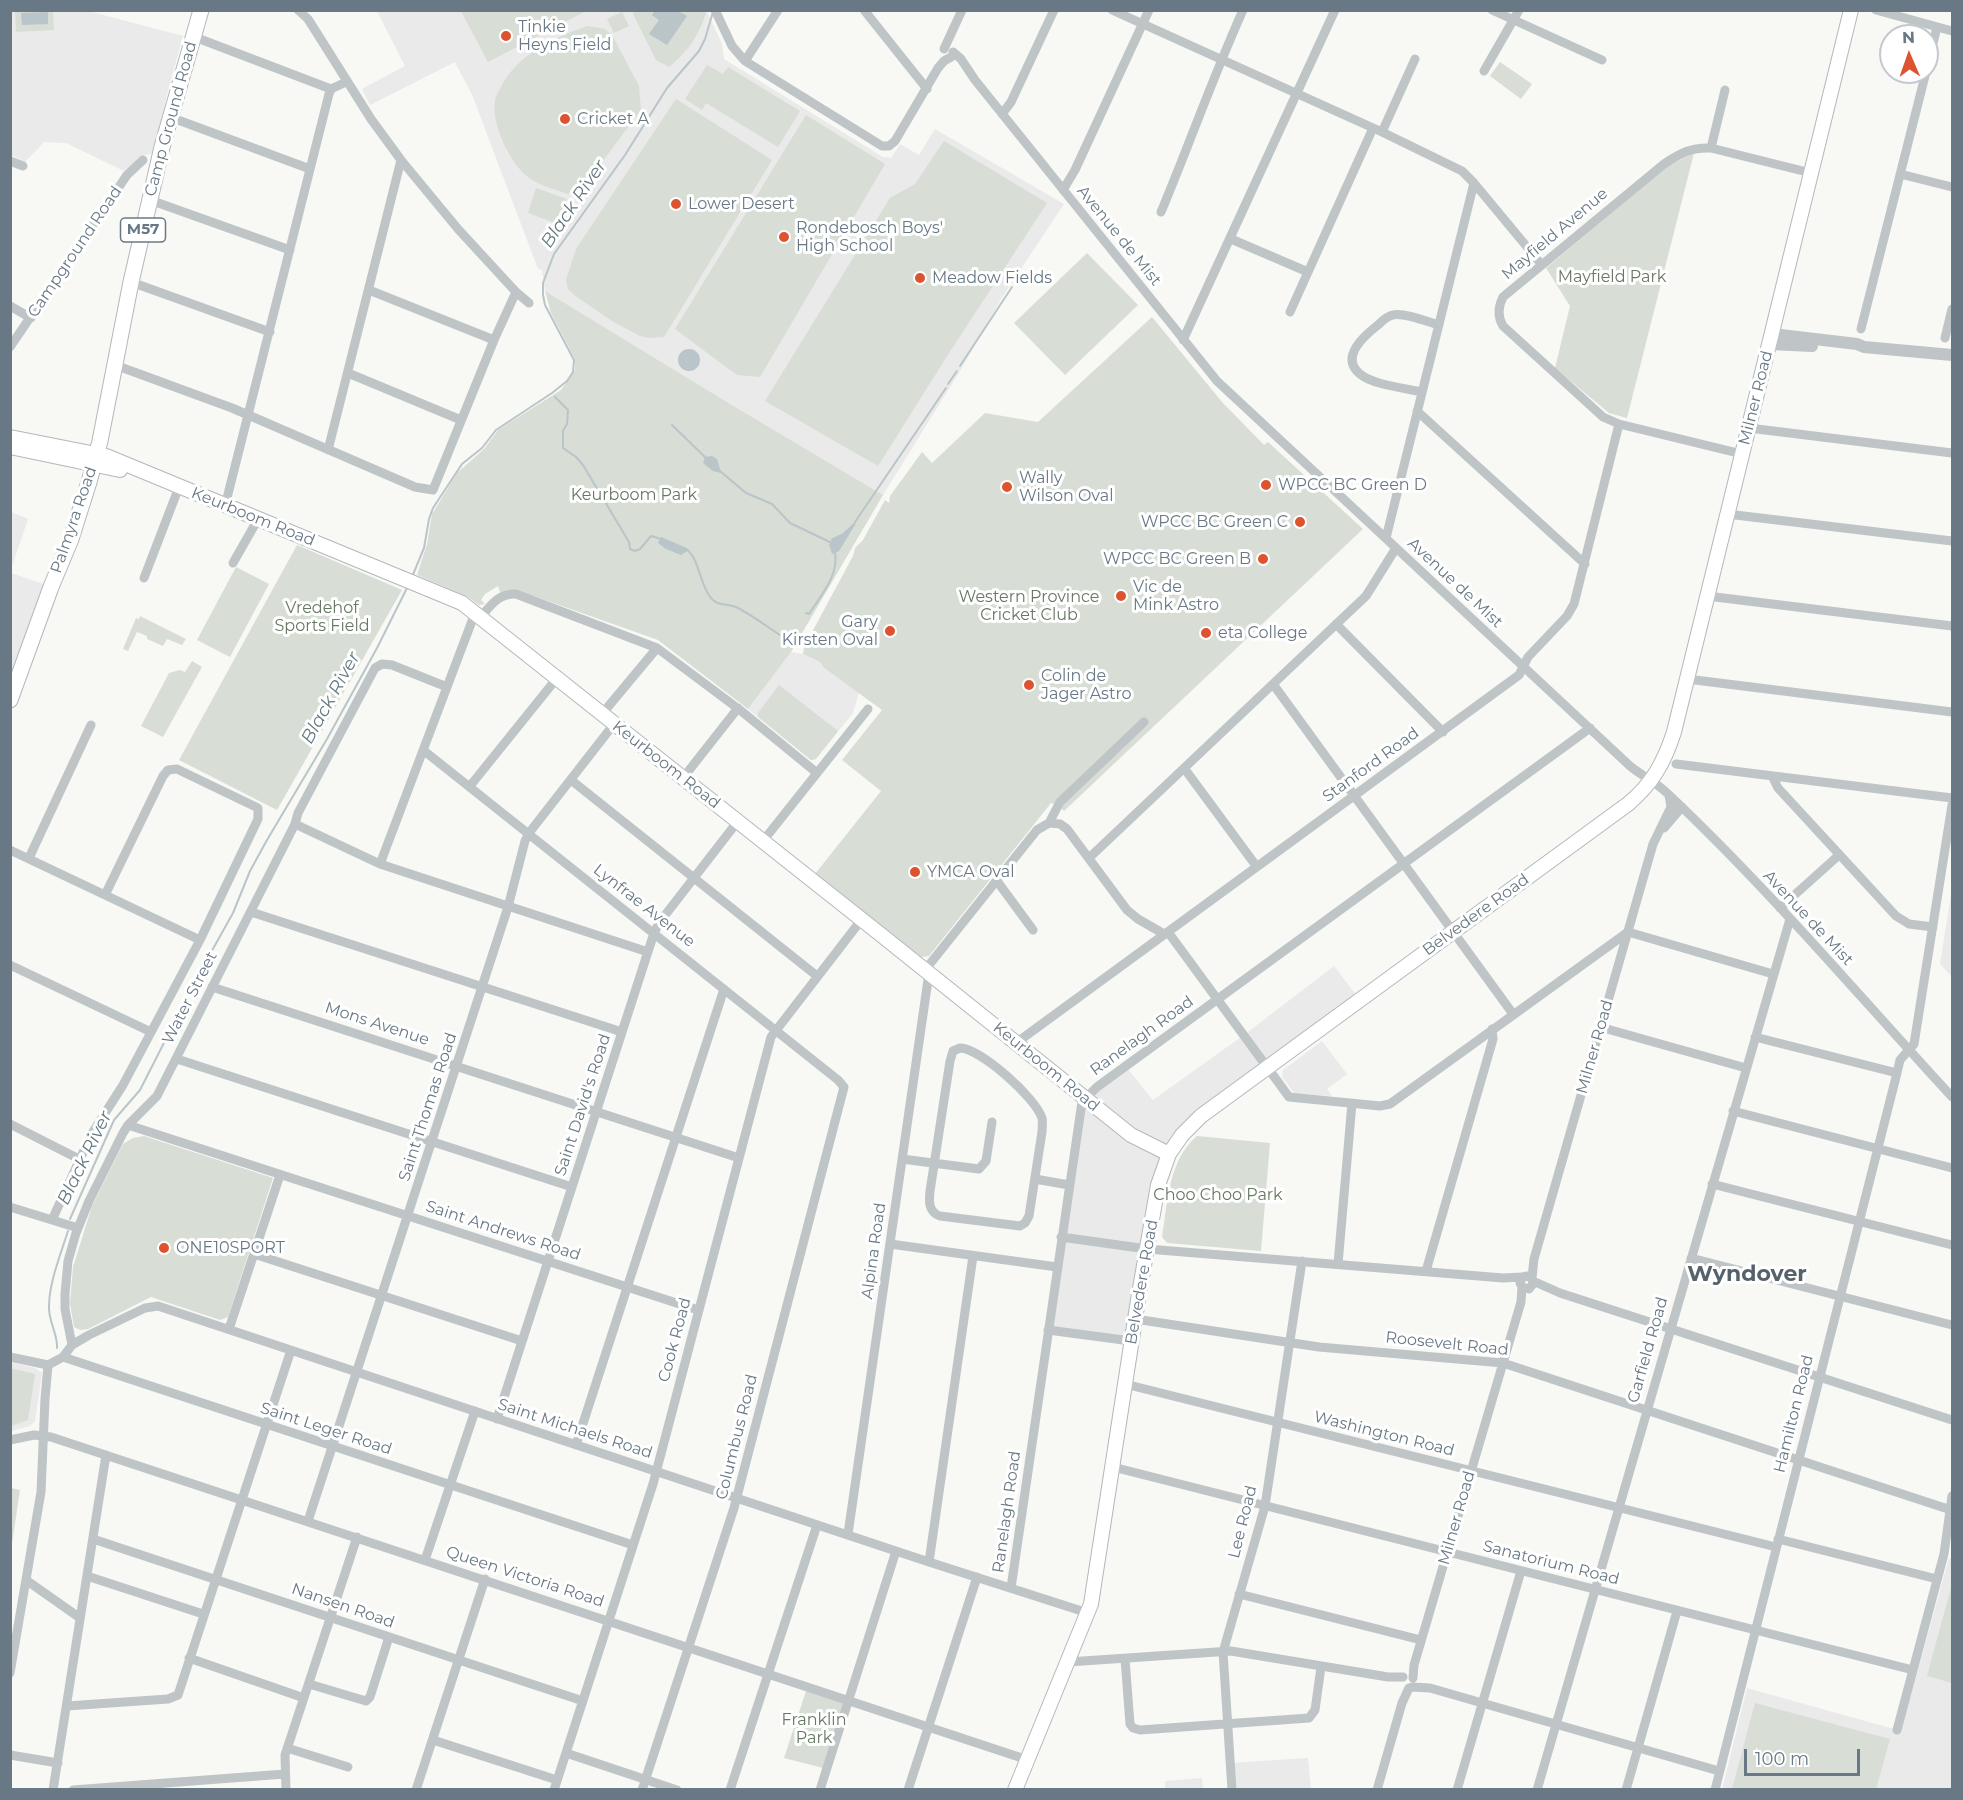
<!DOCTYPE html>
<html>
<head>
<meta charset="utf-8">
<style>
  body { margin:0 }
  #map { position:relative; width:1963px; height:1800px; overflow:hidden; background:#f8f8f5; font-family:Montserrat,sans-serif }
  canvas { display:block }
  .frame { position:absolute; inset:0; border:12px solid #687985; pointer-events:none }
  .north { position:absolute; left:1879px; top:24px; width:60px; height:60px; box-sizing:border-box; background:#fff; border:2px solid #c3c9ce; border-radius:50%; rotate:358deg; font-size:16px; font-weight:700; line-height:24px; text-align:center; color:#687985 }
  .north::after { content:''; display:block; margin:auto; width:21px; height:27px; background:#dd5330; clip-path:polygon(50% 0,100% 100%,50% 72%,0 100%) }
  .scale { position:absolute; left:1744px; top:1749px; width:116px; height:27px; box-sizing:border-box; border:3px solid #687985; border-top:0; padding-left:8px; font-size:18px; line-height:21px; white-space:nowrap; color:#687985; -webkit-text-stroke:4px #fff; paint-order:stroke }
</style>
</head>
<body>
<div id="map">
<canvas width="1963" height="1800"></canvas>
<div class="frame"></div>
<div class="north">N</div>
<div class="scale">100 m</div>
</div>
<script>
const c = document.querySelector('canvas').getContext('2d');
c.lineJoin = 'round';
function fill(path, color) { c.fillStyle = color; c.fill(path, 'evenodd'); }
function strokePath(path, color, width, dash) { c.strokeStyle = color; c.lineWidth = width; c.lineCap = dash ? 'butt' : 'round'; c.setLineDash(dash || []); c.stroke(path); }
function write(font, color, halo, rows, align = 'center') {
  c.font = font + ' Montserrat,sans-serif'; c.lineWidth = 6; c.setLineDash([]); c.textBaseline = 'middle'; c.strokeStyle = halo; c.fillStyle = color; for (const [text, x, y, turn = 0] of rows) {
    c.save(); c.translate(x, y); c.rotate((+turn || 0) * Math.PI / 180); c.textAlign = isNaN(turn) ? turn : align; if (halo) c.strokeText(text, 0, 0); c.fillText(text, 0, 0); c.restore();
  }
}
fill(new Path2D(`
  M11,11H88L183,36L166,98L157,145L151,154L145,155L124,171L66,143L44,142L25,162L11,155Z
  M377,11H707L722,44L724,59L883,157L891,158L900,144L919,155L935,129L1064,204L1003,296L960,371L883,495L727,402L545,291L542,270L538,269L473,97L455,62L370,105L362,89L405,66Z
  M11,512L28,519L11,569Z
  M11,573L46,585L11,672Z
  M791,652L803,654L820,662L823,667L859,692L853,713L816,759L811,760L748,709Z
  M1952,889V977L1940,964Z
  M1334,966L1360,1000L1201,1116L1169,1154L1131,1341L1048,1330L1081,1102L1126,1067L1153,1100L1244,1035Z
  M1322,1041L1347,1074L1327,1089L1332,1096L1294,1093L1282,1077L1283,1070Z
  M10,1362L35,1368L42,1373L35,1421L30,1426L11,1431Z
  M1949,1558L1952,1559V1789L1722,1790L1747,1688L1901,1731Z
  M1308,1758L1311,1789H1232L1231,1763Z
  M1202,1778L1203,1789H1165V1781Z`), '#e9eae9');
fill(new Path2D(`
  M636,10H705L706,13C697,38 690,49 669,67L656,60L633,14Z
  M15,11H53L54,30L16,32Z
  M461,11H586L488,62Z
  M622,12L629,26L614,33L607,19Z
  M588,26L605,29L612,35L639,86L641,110L584,186L568,194C533,183 520,178 503,142C498,130 493,115 495,102C495,97 498,93 500,89C516,55 554,37 588,26Z
  M1500,62L1532,84L1521,99L1490,76Z
  M707,65L723,74L728,67L800,111L778,147L706,103L702,110L685,99Z
  M676,99L772,160L664,337L650,338L640,336L612,321L574,295L568,289L566,280L576,249Z
  M806,115L885,164L760,377L737,375L675,329Z
  M944,141L1047,203L949,353L878,466L765,401L890,198L915,184Z
  M1694,153L1627,418L1609,413L1555,368L1570,306L1546,268L1669,165Z
  M536,188L567,199L558,224L528,213Z
  M1087,253L1138,305L1065,375L1014,323Z
  M545,291L727,402L883,495L791,652L748,709L658,640L517,590L500,592L498,586L485,594L481,600L485,604L479,605L468,597L417,575L427,544L432,514L457,473L484,449L498,430L561,390L575,370V359L551,313Z
  M1152,317L1222,402L1264,445L1268,442L1363,529L1064,811L1058,805L1051,803L929,956L921,957L815,874L881,791L842,760L882,710L823,667L820,662L803,654L804,647L853,556L855,548L863,540L885,500L889,503L890,496L922,452L932,463L985,413L1038,422Z
  M297,545L402,590L277,810L179,760Z
  M236,567L269,584L230,657L197,640Z
  M140,616L186,639L182,645L167,639L163,646L147,639V636L137,632L128,651L123,649L136,618L139,619Z
  M192,661L202,667L163,737L141,726L169,673L180,670L185,672Z
  M779,685L838,731L816,759L811,760L758,717V713Z
  M144,1136L273,1178L228,1317L220,1320L151,1297L88,1329L80,1330L74,1327L70,1304L73,1267L92,1206L123,1144L133,1138Z
  M1197,1136L1270,1143L1261,1251L1167,1243L1162,1237C1168,1201 1168,1161 1197,1136Z
  M10,1368L35,1374L28,1420L11,1426Z
  M11,1488L20,1490L11,1550L10,1488Z
  M1952,1584V1683L1927,1676Z
  M807,1688L844,1701L823,1768L784,1758Z
  M1755,1703L1890,1739L1876,1789H1732Z`), '#d8ddd5');
fill(new Path2D(`
  M655,11H678L687,16L667,45L649,34L659,20L652,15Z
  M48,12V24L22,25L21,13Z
  M678 360a11 11 0 1 1 22 0a11 11 0 1 1-22 0Z
  M712,456L717,459L721,473L713,471L703,463L705,457Z
  M856,521L855,525L839,551L832,554L829,544L832,543L831,539L843,533Z
  M661,537L687,548L689,550L681,555L666,549L658,543Z`), '#b9c5c9');
strokePath(new Path2D(`
  M960,366L1012,287
  M948,384L957,371
  M555,397L568,410L567,424L563,431V448L576,457L583,465L629,542L630,549L635,551L640,549L651,536L661,539
  M672,425L707,459
  M720,471L746,493L772,504L790,523L834,544
  M855,522L946,388
  M686,549C700,559 699,584 711,598C718,607 727,603 736,607C756,617 772,631 791,642
  M412,577L424,548L429,519L433,508L462,464L482,448L496,430L552,393L567,381L573,372L574,360L545,305L543,295V283L554,254L625,155L667,88L699,51L705,39L713,12
  M806,613L809,614C821,595 839,576 835,552
  M70,1219L114,1120L140,1090L200,972L233,913L250,871L267,840L327,739L377,648L407,588
  M57,1348C58,1334 48,1321 49,1306C49,1283 61,1253 68,1231`), '#b9c5c9', 2);
const secondary = new Path2D(`
  M10,437L106,456L462,603L880,934L1131,1135L1169,1154
  M10,447L120,470
  M1015,1790L1091,1604L1138,1300L1158,1185L1169,1154L1182,1135L1201,1116L1628,804C1652,784 1664,763 1674,732L1851,10`);
const primary = new Path2D(`
  M10,700L51,587L71,539L89,482L100,441L131,282L162,147L201,10`);
strokePath(secondary, '#b2b8bc', 16);
strokePath(primary, '#b3b8bc', 17);
strokePath(new Path2D(`
  M298,10L308,19L371,119L401,160L458,229L516,292L529,303
  M715,10L732,46L745,61L882,146H889L895,141L938,68L944,61L951,57
  M864,10L927,89
  M1112,10L1382,132L1462,171L1474,183L1542,265
  M1492,10L1602,60
  M1876,10L1952,31
  M192,36L331,89
  M944,49L962,10
  M953,52L961,59L975,80L1217,381L1630,766C1642,776 1656,782 1667,793C1768,888 1858,995 1952,1097
  M745,61L778,10
  M1927,68L1937,27
  M1484,71L1519,10
  M1002,114L1011,102L1054,10
  M170,117L310,169
  M1382,132L1415,59
  M1711,148L1725,90
  M10,161L23,166
  M1900,174L1952,187
  M1063,190L1075,170L1149,10
  M150,200L290,250
  M1161,212C1189,145 1213,77 1243,10
  M1231,239L1308,272
  M131,282L270,332
  M369,290L494,340
  M10,306L31,318
  M1290,312L1373,128
  M1861,329L1926,72
  M1945,338L1952,309
  M1183,340L1335,10
  M10,347L127,175L143,160
  M115,365L232,408L415,487L433,490L494,340L516,292
  M348,373L461,420
  M1422,392C1405,388 1373,385 1360,374C1339,357 1365,335 1378,325C1382,321 1387,316 1393,315C1403,312 1428,322 1439,325
  M1417,411L1585,564
  M1749,428L1952,453
  M328,450L401,160
  M1742,454L1619,424L1603,417L1503,326C1497,316 1498,307 1503,297L1664,164C1680,153 1692,147 1711,148L1811,173
  M225,506L329,94L331,89L346,82
  M1727,514L1952,541
  M1386,538L1474,183
  M233,563L258,519
  M144,578L179,487
  M1707,596L1952,626
  M481,617C491,605 499,593 516,594L657,648L740,710L817,773
  M1336,624L1443,732
  M1687,679L1952,712
  M1273,684L1513,1014
  M602,714L657,648
  M423,750L838,1080L844,1087L734,1508L642,1790
  M1676,764L1952,798
  M1184,768L1257,867
  M1772,776L1778,788L1896,916L1909,924L1933,927
  M683,778L738,708
  M571,780L817,976
  M470,786L557,678
  M1049,823L1060,824L1067,829L1127,910L1138,919L1164,934
  M295,824L380,864L648,952
  M1664,828L1682,807
  M763,841L868,709
  M10,850L200,940
  M29,858L91,725
  M1089,858L1366,596L1396,548
  M380,864L475,613
  M997,881L1033,930
  M1780,908L1839,855
  M251,912L622,1032
  M1168,932L1289,1097L1380,1106L1390,1104L1628,932L1773,974
  M10,965L151,1032
  M925,970L1037,830L1049,823L1060,802L1144,722
  M212,987L739,1158
  M1600,1027L1746,1068
  M1755,1037L1897,1073
  M1016,1043L1519,675L1528,657L1567,616L1574,604L1619,424
  M960,1048C981,1049 1035,1097 1042,1118C1043,1122 1042,1127 1042,1132L1029,1216L1025,1223L1020,1226L940,1216C928,1212 929,1201 930,1191L950,1061L953,1051Z
  M177,1059L572,1187
  M1733,1111L1952,1168
  M10,1124L79,1159
  M128,1125L698,1310
  M902,1159L979,1169L986,1161L992,1122
  M1035,1179L1069,1185
  M1712,1184L1952,1245
  M10,1207L78,1228
  M52,1220L91,1135L123,1085L200,940L258,819V808L177,769L168,770L163,776L105,895
  M1061,1237L1147,1249L1503,1278L1522,1277
  M890,1244L1057,1267
  M254,1254L522,1341
  M1691,1258L1952,1325
  M1338,1264L1352,1103
  M1426,1271L1493,1039L1492,1029
  M1532,1278L1527,1276L1522,1277L1520,1283L1522,1287L1529,1289L1533,1284L1532,1278L1534,1259L1653,844L1671,807L1669,795
  M1533,1281L1560,1293L1952,1420
  M1135,1319L1319,1347L1503,1363L1951,1510
  M229,1329L280,1175
  M1048,1330L1131,1341
  M72,1345L65,1309V1294L68,1261L76,1233L89,1201L123,1133L128,1125L157,1096L295,824L298,813L375,668L382,664L392,665L447,687
  M10,1357L48,1365L63,1357L72,1345L89,1335L145,1308L158,1306L929,1562L1088,1613
  M63,1357L633,1545
  M1125,1384L1776,1547
  M497,1419L654,933L659,923L738,821
  M10,1440L34,1435L51,1437L1028,1760
  M576,1445L724,989
  M1113,1467L1913,1670
  M308,1521L508,907L525,841L529,833L614,724
  M848,1534L929,973
  M93,1539L583,1701
  M1778,1539L1937,1579
  M425,1560L475,1411
  M929,1562L973,1256
  M87,1576L203,1614
  M26,1580L80,1618
  M1011,1588L1082,1102L1097,1087L1590,728
  M1239,1594L1421,1640
  M189,1658L304,1698
  M1125,1659L1130,1724L1133,1728L1140,1730L1309,1718L1315,1710L1321,1667
  M1068,1662L1231,1651L1388,1677H1403
  M10,1673L41,1492L45,1399L48,1365
  M1413,1678L1414,1665L1521,1302L1522,1287
  M309,1684L366,1701L370,1697L389,1637
  M1412,1687L1430,1688L1719,1771
  M67,1706L168,1699L178,1695L291,1350
  M1897,1730L1944,1554L1952,1496
  M433,1740L557,1780
  M287,1748L348,1767
  M566,1753L677,1790
  M10,1755L58,1763
  M53,1790L106,1455
  M73,1790L285,1774
  M286,1790L285,1755L357,1537
  M416,1790L485,1579
  M554,1790L653,1484L771,1037L862,919
  M730,1790L817,1525
  M820,1790L896,1551
  M908,1790L977,1577
  M1232,1790L1223,1652L1265,1506L1302,1261
  M1377,1790L1402,1703L1409,1688
  M1457,1790L1521,1571
  M1537,1790L1790,919
  M1626,1790L1677,1611
  M1715,1790L1897,1073L1900,1060L1914,1044L1952,805`), '#bfc4c7', 9);
strokePath(new Path2D(`
  M1772,334L1857,344L1864,347L1952,355
  M1770,344L1812,346`), '#bfc4c7', 12);
strokePath(secondary, '#fff', 14);
strokePath(primary, '#fff', 15);
for (const [x, y, r, color] of [
  [506,36,6,"#dd5330"],
  [565,119,6,"#dd5330"],
  [676,204,6,"#dd5330"],
  [784,237,6,"#dd5330"],
  [920,278,6,"#dd5330"],
  [1266,485,6,"#dd5330"],
  [1007,487,6,"#dd5330"],
  [1300,522,6,"#dd5330"],
  [1263,559,6,"#dd5330"],
  [1121,596,6,"#dd5330"],
  [890,631,6,"#dd5330"],
  [1206,633,6,"#dd5330"],
  [1029,685,6,"#dd5330"],
  [915,872,6,"#dd5330"],
  [164,1248,6,"#dd5330"]
]) { const dot = new Path2D(); dot.arc(x, y, r, 0, 2 * Math.PI); c.fillStyle = color; c.fill(dot); strokePath(dot, '#fff', 2); }
for (const [x, y, w] of [
  [143,230,45]
]) { const box = new Path2D(); box.roundRect(x - w / 2, y - 12, w, 24, 4.5); c.fillStyle = '#fff'; c.fill(box); strokePath(box, '#687985', 1.5); }
write('bold 15px', '#687985', null, [
  ["M57",143,230]
]);
write('16px', '#687985', '#fff', [
  ["Tinkie",518,27],
  ["Heyns Field",518,45],
  ["Cricket A",577,119],
  ["Lower Desert",688,204],
  ["Rondebosch Boys'",796,228],
  ["High School",796,246],
  ["Meadow Fields",932,278],
  ["Wally",1019,478],
  ["Wilson Oval",1019,496],
  ["WPCC BC Green D",1278,485],
  ["WPCC BC Green C",1288,522,"right"],
  ["WPCC BC Green B",1251,559,"right"],
  ["Vic de",1133,587],
  ["Mink Astro",1133,605],
  ["Gary",878,622,"right"],
  ["Kirsten Oval",878,640,"right"],
  ["eta College",1218,633],
  ["Colin de",1041,676],
  ["Jager Astro",1041,694],
  ["YMCA Oval",927,872],
  ["ONE10SPORT",176,1248]
], 'left');
write('16px', '#687985', '#fff', [
  ["Camp Ground Road",171,119,-75],
  ["Mayfield Avenue",1555,234,-40],
  ["Avenue de Mist",1119,236,51],
  ["Campground Road",75,252,-56],
  ["Milner Road",1756,398,-76],
  ["Keurboom Road",253,517,22],
  ["Palmyra Road",74,520,-71],
  ["Avenue de Mist",1455,583,43],
  ["Keurboom Road",666,765,38],
  ["Stanford Road",1371,765,-36],
  ["Lynfrae Avenue",644,906,38],
  ["Belvedere Road",1476,915,-36],
  ["Avenue de Mist",1808,918,47],
  ["Water Street",190,998,-63],
  ["Mons Avenue",377,1024,18],
  ["Ranelagh Road",1142,1036,-36],
  ["Milner Road",1595,1047,-74],
  ["Keurboom Road",1046,1067,39],
  ["Saint David's Road",583,1105,-72],
  ["Saint Thomas Road",428,1107,-72],
  ["Saint Andrews Road",503,1231,18],
  ["Alpina Road",874,1251,-82],
  ["Belvedere Road",1142,1282,-80],
  ["Cook Road",675,1340,-75],
  ["Roosevelt Road",1447,1344,6],
  ["Garfield Road",1648,1350,-74],
  ["Hamilton Road",1794,1414,-76],
  ["Saint Leger Road",326,1429,18],
  ["Saint Michaels Road",575,1429,18],
  ["Washington Road",1384,1434,14],
  ["Columbus Road",737,1437,-76],
  ["Ranelagh Road",1007,1512,-82],
  ["Milner Road",1457,1518,-74],
  ["Lee Road",1243,1522,-76],
  ["Sanatorium Road",1551,1563,14],
  ["Queen Victoria Road",525,1577,18],
  ["Nansen Road",343,1606,19]
]);
write('16px', '#677863', '#fff', [
  ["Mayfield Park",1612,277],
  ["Keurboom Park",634,495],
  ["Western Province",1029,597],
  ["Cricket Club",1029,615],
  ["Vredehof",322,608],
  ["Sports Field",322,626],
  ["Choo Choo Park",1218,1195],
  ["Franklin",814,1720],
  ["Park",814,1738]
]);
write('italic 18px', '#647a81', '#fff', [
  ["Black River",574,204,-56],
  ["Black River",331,698,-61],
  ["Black River",85,1158,-64]
]);
write('bold 22px', '#56626b', '#fff', [
  ["Wyndover",1747,1275]
]);
</script>
</body>
</html>
